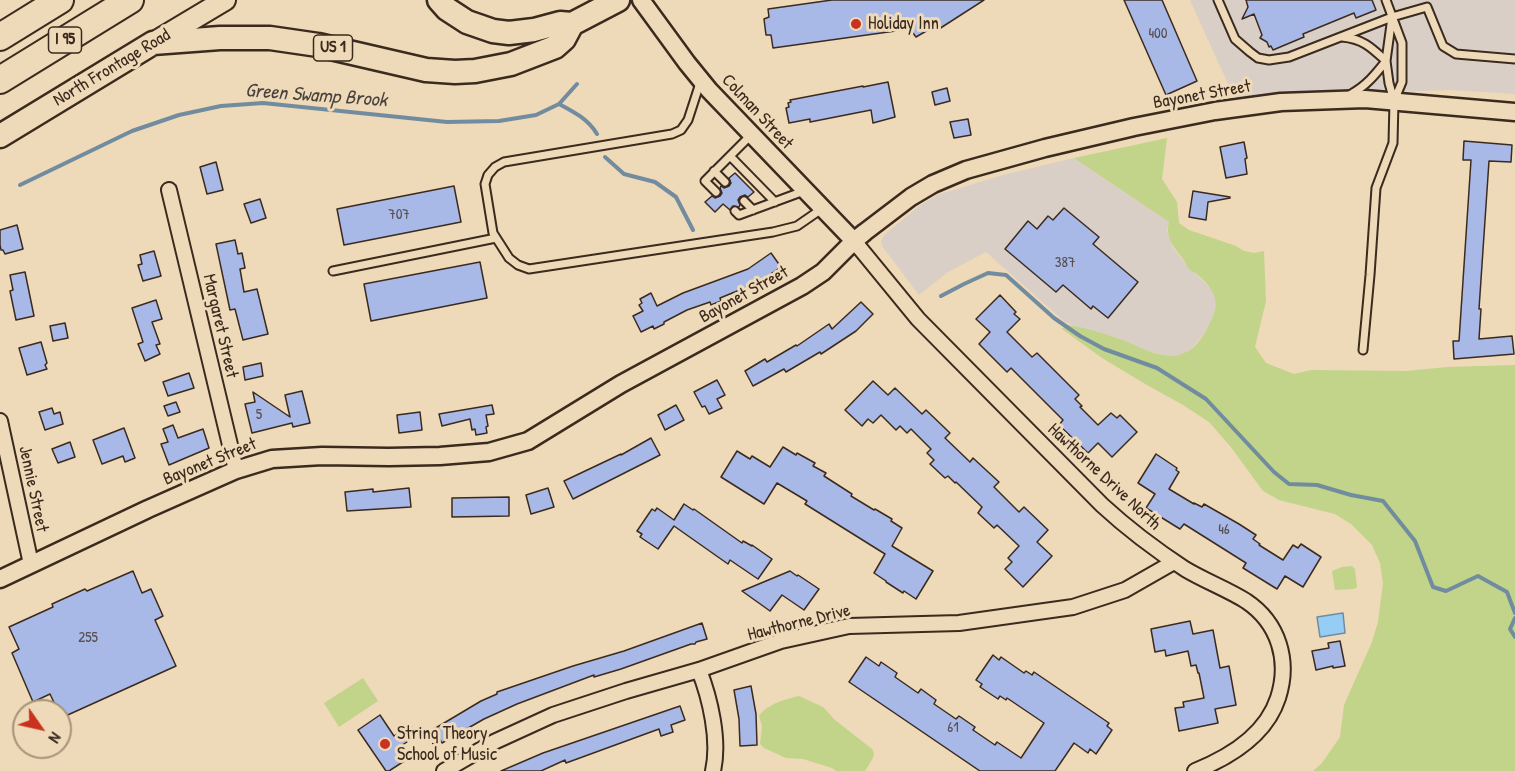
<!DOCTYPE html>
<html>
<head>
<meta charset="utf-8">
<style>
  body { margin:0 }
  #map { position:relative; width:1515px; height:771px; overflow:hidden; background:#eed9b8; font-family:"Patrick Hand",sans-serif }
  canvas { display:block }
  .north { position:absolute; left:12px; top:699px; width:60px; height:60px; box-sizing:border-box; background:#eed9b8; border:2px solid #a6937a; border-radius:50%; rotate:124deg; font-size:16px; font-weight:700; line-height:24px; text-align:center; color:#3b2a1e }
  .north::after { content:''; display:block; margin:auto; width:21px; height:27px; background:#c8321e; clip-path:polygon(50% 0,100% 100%,50% 72%,0 100%) }
</style>
</head>
<body>
<div id="map">
<canvas width="1515" height="771"></canvas>
<div class="north">N</div>
</div>
<script>
const c = document.querySelector('canvas').getContext('2d');
c.lineJoin = 'round';
function fill(path, color) { c.fillStyle = color; c.fill(path, 'evenodd'); }
function strokePath(path, color, width, dash) { c.strokeStyle = color; c.lineWidth = width; c.lineCap = dash ? 'butt' : 'round'; c.setLineDash(dash || []); c.stroke(path); }
function write(font, color, halo, rows, align = 'center') {
  c.font = font + ' "Patrick Hand",sans-serif'; c.lineWidth = 6; c.setLineDash([]); c.textBaseline = 'middle'; c.strokeStyle = halo; c.fillStyle = color; for (const [text, x, y, turn = 0] of rows) {
    c.save(); c.translate(x, y); c.rotate((+turn || 0) * Math.PI / 180); c.textAlign = isNaN(turn) ? turn : align; if (halo) c.strokeText(text, 0, 0); c.fillText(text, 0, 0); c.restore();
  }
}
fill(new Path2D(`
  M1190,0H1515V94L1451,90L1234,97Z
  M1074,158L1169,222L1167,230L1173,248L1190,269L1198,276L1211,289L1216,297L1214,317L1204,334L1192,348L1184,354L1173,356L1163,355L1145,350L1121,339L1077,327L1065,322L986,252L948,272L919,295L882,246L881,241L884,235L919,206L937,195L1003,175Z`), '#d9cfc6');
fill(new Path2D(`
  M1167,138L1162,179L1177,202L1179,223L1189,230L1236,246L1244,251L1254,253L1264,251L1266,301L1255,347L1266,363L1294,374L1311,370L1406,371L1447,367L1515,365V771H1313L1322,763L1340,737L1344,705L1372,642L1378,622L1383,583L1380,563L1372,545L1351,524L1335,514L1279,500L1263,491L1230,446L1209,422L1183,405L1147,385L1102,358L1062,329L1066,325C1081,326 1108,335 1123,340C1141,347 1164,362 1184,353C1195,349 1203,337 1208,327C1221,304 1217,292 1198,275C1196,273 1193,272 1190,270C1187,267 1185,262 1183,259C1174,247 1165,238 1169,222L1074,158Z
  M1352,566L1355,569L1357,587L1354,589L1335,590L1332,571L1342,567Z
  M363,678L378,701L339,727L324,703Z
  M799,696L823,707L835,720L872,749L874,753L873,758L865,771H836L832,768L803,759L786,758L764,748L760,744L762,726L759,716C767,704 786,699 799,696Z`), '#c1d48a');
const water = new Path2D(`
  M1343,613L1345,633L1320,637L1317,617Z`);
fill(water, '#96cdf5');
strokePath(water, '#728c9f', 1.5);
strokePath(new Path2D(`
  M559,104C574,112 588,119 597,134
  M605,157L624,174L655,182L676,197L693,230
  M20,185L132,131L179,115L221,106L263,103L447,122L499,121L536,115L559,104L577,84
  M941,296L964,284L988,273L1006,275L1054,318L1080,336L1104,349L1157,368L1206,399L1274,472L1289,484L1317,485L1351,495L1383,501L1415,541L1433,587L1446,591L1478,576L1507,592L1515,613
  M1515,618L1510,629L1515,637`), '#728c9f', 4);
const building = new Path2D(`
  M832,0H984L939,29L928,30L916,37L910,29L773,48L771,35H766L764,19L769,17L768,9Z
  M1124,0H1162L1197,81L1166,95Z
  M1246,0H1372L1376,10L1356,18L1354,13L1303,34L1304,37L1273,50L1271,46L1269,47L1267,42L1260,38L1262,35L1254,14L1242,19L1248,7Z
  M888,82L895,117L873,123L871,110L810,122V119L789,123L786,108L789,107L788,103L791,102L790,100L863,86V87Z
  M947,88L950,101L935,105L932,92Z
  M968,119L971,135L954,138L950,122Z
  M1464,141L1512,145L1511,162L1489,161L1479,309H1481L1479,339L1512,336L1514,354L1454,359L1453,341H1459L1471,160H1463Z
  M1244,142L1247,158L1245,159L1247,174L1226,178L1220,147Z
  M216,162L223,190L207,194L200,167Z
  M735,173L754,192L748,197L745,195L740,197L738,200L740,205L739,207L733,206L730,210L723,204L715,212L705,202L712,196L715,198L720,196L722,193L720,188L721,186L724,188L729,186L731,183L729,178Z
  M454,186L461,222L344,245L337,209Z
  M1193,191L1230,197V198L1208,202L1206,220L1189,217Z
  M260,199L266,218L251,223L244,204Z
  M1064,208L1099,237L1093,244L1138,282L1108,318L1093,306L1091,309L1063,285L1056,292L1005,249L1028,221L1037,229L1048,216L1053,220Z
  M17,225L23,249L5,254L3,250H1L0,245V230Z
  M235,240L238,254L242,253L245,268L240,269L244,292L257,289L268,334L243,340L235,309L230,310L216,244Z
  M154,251L161,276L143,281L138,265L142,264L140,255Z
  M771,253L781,267L757,283L720,298L721,301L711,305L710,302L687,310L664,322V324L654,329L653,326L641,332L633,316L643,311L639,305L642,303L640,299L651,293L657,306L683,293L748,269Z
  M480,262L487,298L371,321L364,284Z
  M25,272L34,316L16,320L10,291L13,290L10,275Z
  M1000,295L1016,312L1014,314L1020,319L1007,332L1032,357L1037,353L1079,395L1075,399L1082,406L1080,407L1098,425L1111,413L1117,418L1120,415L1137,432L1112,457L1098,443L1088,453L1059,425L1063,420L1011,368L1007,372L979,344L990,332L976,319Z
  M156,300L162,319L152,322L160,344L156,345L160,354L145,361L138,344L143,342L132,308Z
  M861,302L873,314L856,331L821,354L820,352L786,372L784,369L753,386L745,371L765,359L767,362L796,345L797,346L829,324L832,329Z
  M65,323L68,338L53,341L50,326Z
  M41,342L47,363L45,365L47,369L27,375L19,348Z
  M261,363L263,376L245,380L243,367Z
  M189,373L194,388L168,396L163,382Z
  M717,380L725,395L717,399L722,408L709,414L705,406L702,407L694,392Z
  M873,381L888,395L895,388L922,414L926,410L950,433L945,438L970,462L973,458L999,482L994,487L1019,512L1024,507L1048,530L1037,542L1052,556L1023,587L1005,569L1012,562L1008,558L1019,546L997,525L994,528L978,513L982,507L956,482L955,483L948,476L945,478L930,464L934,460L927,453L931,449L911,429L907,433L900,426L896,430L881,415L873,423L868,419L862,426L845,410Z
  M302,391L310,423L293,427L292,423L252,433L245,404L255,402L253,392L290,417L285,395Z
  M176,402L180,412L168,416L164,406Z
  M492,405L494,414L486,415L488,426L486,427L487,433L476,435L475,429L472,430L470,419L442,426L439,414Z
  M676,405L684,420L665,430L658,415Z
  M52,408L54,414L60,412L63,424L45,430L39,412Z
  M420,412L422,430L399,433L397,415Z
  M173,425L178,438L203,429L209,448L169,465L161,444L168,442L163,429Z
  M124,428L135,458L125,462L123,456L102,464L93,440Z
  M651,438L660,455L573,499L564,481L621,454V455Z
  M70,442L75,457L58,463L52,449Z
  M783,447L796,455L797,453L815,463L813,466L826,473L824,476L852,494L851,496L874,510L875,509L892,519L891,521L902,528L892,546L933,571L916,599L904,591L903,593L886,582V581L874,573L885,554L805,504L807,501L777,483L764,504L721,477L737,451L750,459L752,456L770,467Z
  M1156,454L1177,468L1176,470L1179,472L1169,489L1194,504V503L1202,507L1204,504L1239,524L1256,535L1253,539L1260,544L1259,545L1283,560L1293,545L1298,548L1301,544L1321,557L1303,587L1285,576L1277,589L1243,568L1246,563L1184,524L1180,529L1146,508L1155,494L1138,483Z
  M409,488L411,507L347,511L345,492L373,489V492Z
  M548,488L554,507L531,514L526,495Z
  M509,497V516L452,517V498Z
  M684,504L693,510L694,509L742,543L743,541L752,546V545L772,559L758,579L730,560L728,564L674,526L658,549L640,537L642,534L637,531L652,509L655,511L657,508L674,520Z
  M133,571L142,593L151,589L163,616L155,620L176,666L61,718L60,711H58L50,694L33,702L12,653L19,649L9,627L53,607L52,604L85,589L87,591Z
  M790,571L797,576L798,575L819,589L804,610L782,595L770,611L742,591Z
  M1190,621L1193,634L1213,630L1220,668L1229,666L1236,705L1215,709L1218,723L1179,731L1175,708L1184,707L1183,702L1204,698L1199,673H1198L1196,665L1191,666L1188,651L1166,656L1165,650L1155,652L1151,629Z
  M702,623L707,639L696,642L695,644H691L621,669L594,677V675L517,704L484,719L442,743L434,729L481,701L497,694V692L573,666L624,651Z
  M1340,641L1345,666L1333,668V666L1316,670L1312,651L1329,648L1328,643Z
  M993,655L999,660L1001,657L1024,673L1026,671L1032,675L1034,672L1109,723L1107,726L1112,730L1096,754L1090,749L1088,753L1074,743L1055,771H980L849,682L866,657L879,666L881,662L897,673L895,677L918,693L921,689L936,700L934,704L956,719L959,716L975,727L973,730L995,745L997,742L1021,758L1044,723L1007,698L1006,700L1000,696L998,699L980,687L982,684L976,680Z
  M751,686L756,714L757,745L740,746L739,719L734,690Z
  M680,706L685,720L671,725L673,732L661,736L659,729L566,763L565,760L541,771H501L543,753Z
  M380,715L394,736L410,725L417,735L401,746L409,758L389,771H386L358,730Z`);
fill(building, '#a8b9e8');
strokePath(building, '#3b2a1e', 1.5);
const service = new Path2D(`
  M1218,0L1235,39L1250,52L1258,58L1269,60L1289,57L1392,17L1427,7L1443,46L1456,54L1515,59
  M1386,0L1402,43V82L1394,101
  M1342,37C1363,39 1371,47 1386,61
  M700,83L688,120L681,130L672,134L504,162L495,167L488,175L485,184L493,233L509,258L518,265L529,269L773,232L797,226L823,208
  M1351,94C1366,86 1375,75 1386,61
  M730,156L775,202
  M714,171L725,182
  M716,192L705,181L751,135
  M744,201L753,210
  M735,211L739,215L804,191
  M333,271L496,238
  M1363,350L1370,275L1376,188L1393,143L1394,101L1389,83L1386,61L1392,17`);
const minor = new Path2D(`
  M169,190L236,470
  M854,241L918,319L1102,505C1128,529 1156,550 1185,569C1205,581 1227,589 1246,601C1279,623 1290,661 1278,698C1266,735 1230,757 1195,771
  M0,421L31,564
  M699,670C710,698 720,740 713,771
  M444,771L494,742L553,715L626,691L699,670L781,641L849,626L959,623L1073,607L1125,590L1174,562`);
const tertiary = new Path2D(`
  M641,0L687,63L709,90L854,241
  M0,579L148,509L236,470L272,459L322,456L389,457L440,456L489,452L528,441L621,384L802,286L823,272L854,241L865,232L911,197L933,184L966,170L1045,148L1134,127L1215,111L1281,102L1365,99L1515,112`);
const secondary = new Path2D(`
  M153,43L225,0`);
const primary = new Path2D(`
  M439,0L447,9L467,22L493,31L509,33L534,30L560,23L572,24L618,0
  M0,136L153,43L220,38H270L318,45L426,70L455,72L475,71L511,64L555,47L564,39L572,24`);
const motorway = new Path2D(`
  M0,37L60,0
  M0,80L130,0`);
strokePath(service, '#3b2a1e', 11);
strokePath(minor, '#3b2a1e', 18);
strokePath(tertiary, '#3b2a1e', 21);
strokePath(secondary, '#3b2a1e', 24);
strokePath(primary, '#3b2a1e', 27);
strokePath(motorway, '#3b2a1e', 30);
strokePath(service, '#eed9b8', 7);
strokePath(minor, '#eed9b8', 14);
strokePath(tertiary, '#eed9b8', 16);
strokePath(secondary, '#eed9b8', 20);
strokePath(primary, '#eed9b8', 22);
strokePath(motorway, '#eed9b8', 26);
for (const [x, y, r, color] of [
  [856,24,6,"#c8321e"],
  [385,744,6,"#c8321e"]
]) { const dot = new Path2D(); dot.arc(x, y, r, 0, 2 * Math.PI); c.fillStyle = color; c.fill(dot); strokePath(dot, '#eed9b8', 2); }
write('15px', '#564e50', null, [
  ["400",1158,34],
  ["707",399,215],
  ["387",1065,263],
  ["5",259,415],
  ["46",1224,530],
  ["255",88,638],
  ["61",953,728]
]);
for (const [x, y, w] of [
  [65,40,33],
  [333,48,39]
]) { const box = new Path2D(); box.roundRect(x - w / 2, y - 13, w, 26, 4.5); c.fillStyle = '#eed9b8'; c.fill(box); strokePath(box, '#3b2a1e', 1.5); }
write('bold 16px', '#3b2a1e', null, [
  ["I 95",65,40],
  ["US 1",333,48]
]);
write('18px', '#3b2a1e', '#eed9b8', [
  ["Holiday Inn",868,24],
  ["String Theory",397,734],
  ["School of Music",397,755]
], 'left');
write('18px', '#3b2a1e', '#eed9b8', [
  ["North Frontage Road",112,68,-31],
  ["Bayonet Street",1202,95,-10],
  ["Colman Street",757,112,47],
  ["Bayonet Street",744,295,-29],
  ["Margaret Street",220,326,77],
  ["Bayonet Street",210,462,-22],
  ["Hawthorne Drive North",1104,477,43],
  ["Jennie Street",33,489,78],
  ["Hawthorne Drive",799,623,-14]
]);
write('italic 20px', '#49423e', '#eed9b8', [
  ["Green Swamp Brook",316,96,4]
]);
</script>
</body>
</html>
